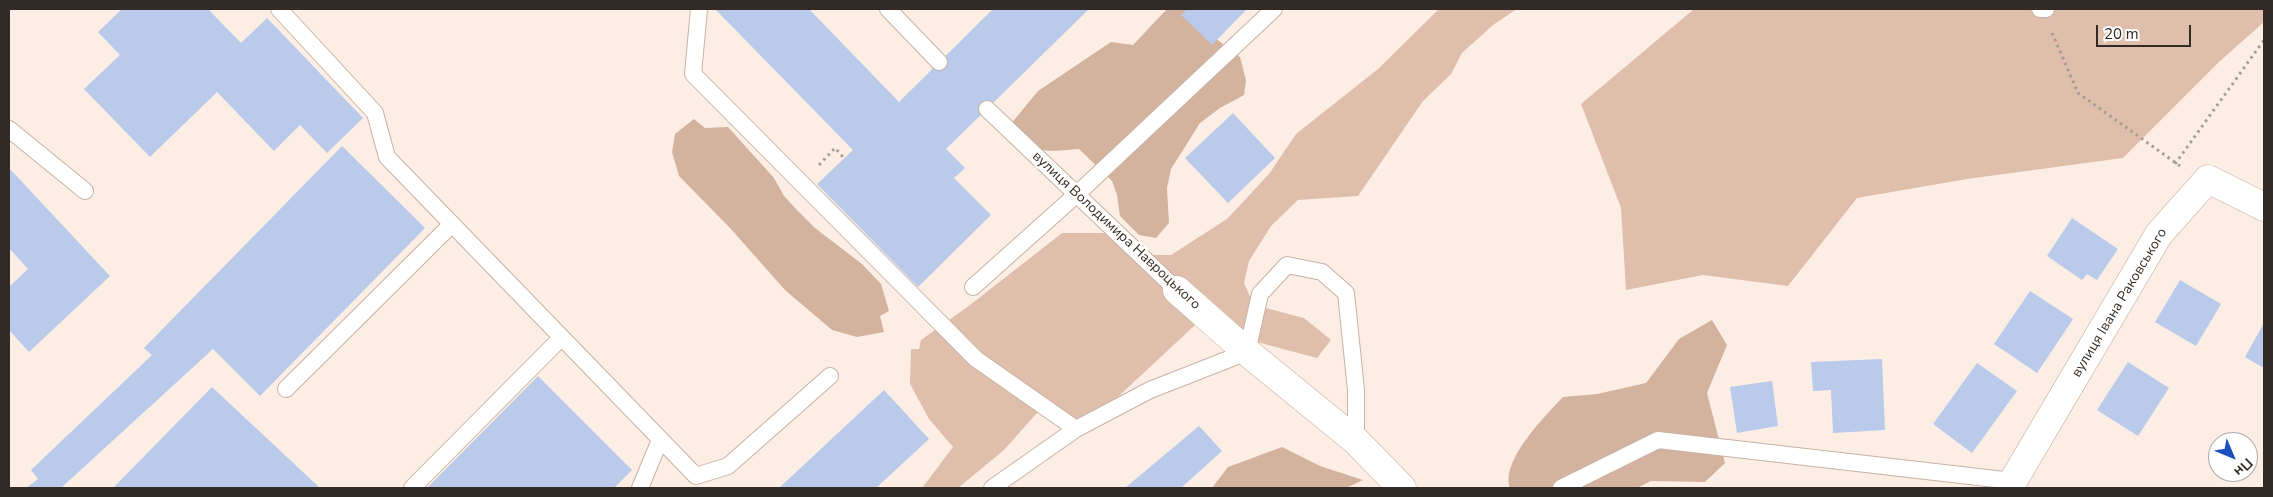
<!DOCTYPE html>
<html>
<head>
<meta charset="utf-8">
<style>
  body { margin:0 }
  #map { position:relative; width:2273px; height:497px; overflow:hidden; background:#fceee5; font-family:"Nunito Sans",sans-serif }
  canvas { display:block }
  .frame { position:absolute; inset:0; border:10px solid #322a24; pointer-events:none }
  .north { position:absolute; left:2208px; top:432px; width:50px; height:50px; box-sizing:border-box; background:#fff; border:1px solid #adaaa7; border-radius:50%; rotate:135deg; font-size:14px; font-weight:700; line-height:20px; text-align:center; color:#322a24 }
  .north::after { content:''; display:block; margin:auto; width:18px; height:22px; background:#1c50bd; clip-path:polygon(50% 0,100% 100%,50% 72%,0 100%) }
  .scale { position:absolute; left:2096px; top:25px; width:95px; height:22px; box-sizing:border-box; border:2px solid #322a24; border-top:0; padding-left:6px; font-size:15px; line-height:18px; white-space:nowrap; color:#322a24; -webkit-text-stroke:4px #fff; paint-order:stroke }
</style>
</head>
<body>
<div id="map">
<canvas width="2273" height="497"></canvas>
<div class="frame"></div>
<div class="north">Пн</div>
<div class="scale">20 m</div>
</div>
<script>
const c = document.querySelector('canvas').getContext('2d');
c.lineJoin = 'round';
function fill(path, color) { c.fillStyle = color; c.fill(path, 'evenodd'); }
function strokePath(path, color, width, dash) { c.strokeStyle = color; c.lineWidth = width; c.lineCap = dash ? 'butt' : 'round'; c.setLineDash(dash || []); c.stroke(path); }
function write(font, color, halo, rows, align = 'center') {
  c.font = font + ' "Nunito Sans",sans-serif'; c.lineWidth = 5; c.setLineDash([]); c.textBaseline = 'middle'; c.strokeStyle = halo; c.fillStyle = color; for (const [text, x, y, turn = 0] of rows) {
    c.save(); c.translate(x, y); c.rotate((+turn || 0) * Math.PI / 180); c.textAlign = isNaN(turn) ? turn : align; if (halo) c.strokeText(text, 0, 0); c.fillText(text, 0, 0); c.restore();
  }
}
fill(new Path2D(`
  M1439,9H1517L1493,25L1462,53L1451,74L1423,101L1358,196L1298,200L1271,226L1249,261L1244,283L1254,305L1304,318L1331,340L1317,358L1242,338L1208,313L1106,408L1077,419L1045,404L1004,450L958,488H922L953,447L929,419L910,384L911,349H919L921,340L970,305L1062,233H1125L1151,255H1171L1227,219L1269,174L1296,134L1378,69Z
  M1694,9H2264V22L2219,62L2123,158L1967,179L1857,198L1788,286L1703,275L1626,290L1621,208L1581,104Z`), '#dfbfab');
fill(new Path2D(`
  M1167,9H1191L1197,24L1240,57L1246,80L1244,95L1220,108L1200,123L1171,169L1167,188L1169,223L1156,238L1139,235L1120,216L1117,195L1112,181L1079,149C1040,152 1037,155 1010,125L1038,91L1111,42L1133,45Z
  M694,119L705,128L728,127L774,178L784,196L796,209L815,228L862,264L881,284L889,311L880,316L884,332L857,337L832,330L785,290L730,228L679,176L672,152L675,134Z
  M1712,320L1727,345L1707,393L1725,463L1705,482L1651,481L1637,488H1510C1500,461 1546,415 1563,397L1597,394L1646,383L1679,339Z
  M1282,447L1320,466L1363,480L1346,488H1212L1228,467Z`), '#d4b39e');
fill(new Path2D(`
  M122,9H208L241,43L267,18L363,118L327,153L300,125L274,151L217,92L150,157L84,89L120,55L98,32Z
  M715,9H809L899,102L993,9H1089L946,149L965,168L954,178L991,215L918,287L817,184L853,150Z
  M1187,9H1247L1212,45L1181,15Z
  M1233,113L1275,158L1228,203L1185,158Z
  M342,146L425,228L260,396L213,349L61,488H26L38,479L31,470L152,355L144,348Z
  M9,168L110,276L29,352L9,330V287L28,269L9,248Z
  M2072,218L2118,249L2097,280L2087,274L2082,280L2047,256Z
  M2180,280L2221,304L2196,346L2155,322Z
  M2030,291L2073,319L2037,373L1994,344Z
  M2264,323V368L2245,357Z
  M1882,359L1885,430L1833,433L1831,390L1813,391L1811,362Z
  M2128,362L2169,388L2138,436L2097,410Z
  M1977,363L2017,391L1972,453L1933,424Z
  M538,376L632,470L614,488H427Z
  M1772,381L1778,426L1737,433L1730,387Z
  M212,387L320,488H113Z
  M884,390L929,439L876,488H779Z
  M1199,426L1222,451L1181,488H1125Z`), '#b9caea');
const service = new Path2D(`
  M279,9L375,113L387,157L696,476L728,466L830,376
  M699,9L693,74L976,359L1076,429
  M888,9L939,62
  M2040,9H2046
  M987,109L1177,290
  M9,129L85,191
  M973,287L1077,194L1274,9
  M286,389L451,225
  M412,488L561,338
  M640,488L660,440
  M992,488L1076,429L1150,390L1247,352L1260,294L1287,265L1322,272L1346,293L1356,390V441
  M1561,488L1658,440L2013,481`);
const minor = new Path2D(`
  M1177,290L1247,352L1356,441L1402,488
  M2012,488L2013,481L2159,234L2208,179L2264,207`);
strokePath(service, '#c9b2a4', 18);
strokePath(minor, '#c9b2a4', 29);
strokePath(new Path2D(`
  M2052,33L2078,93L2180,166
  M2175,164L2264,40
  M819,165L835,148L844,158`), '#a79c94', 3, [2.5, 4]);
strokePath(service, '#fff', 16);
strokePath(minor, '#fff', 28);
write('14px', '#322a24', '#fff', [
  ["вулиця Володимира Навроцького",1116,231,43],
  ["вулиця Івана Раковського",2120,303,-59]
]);
</script>
</body>
</html>
